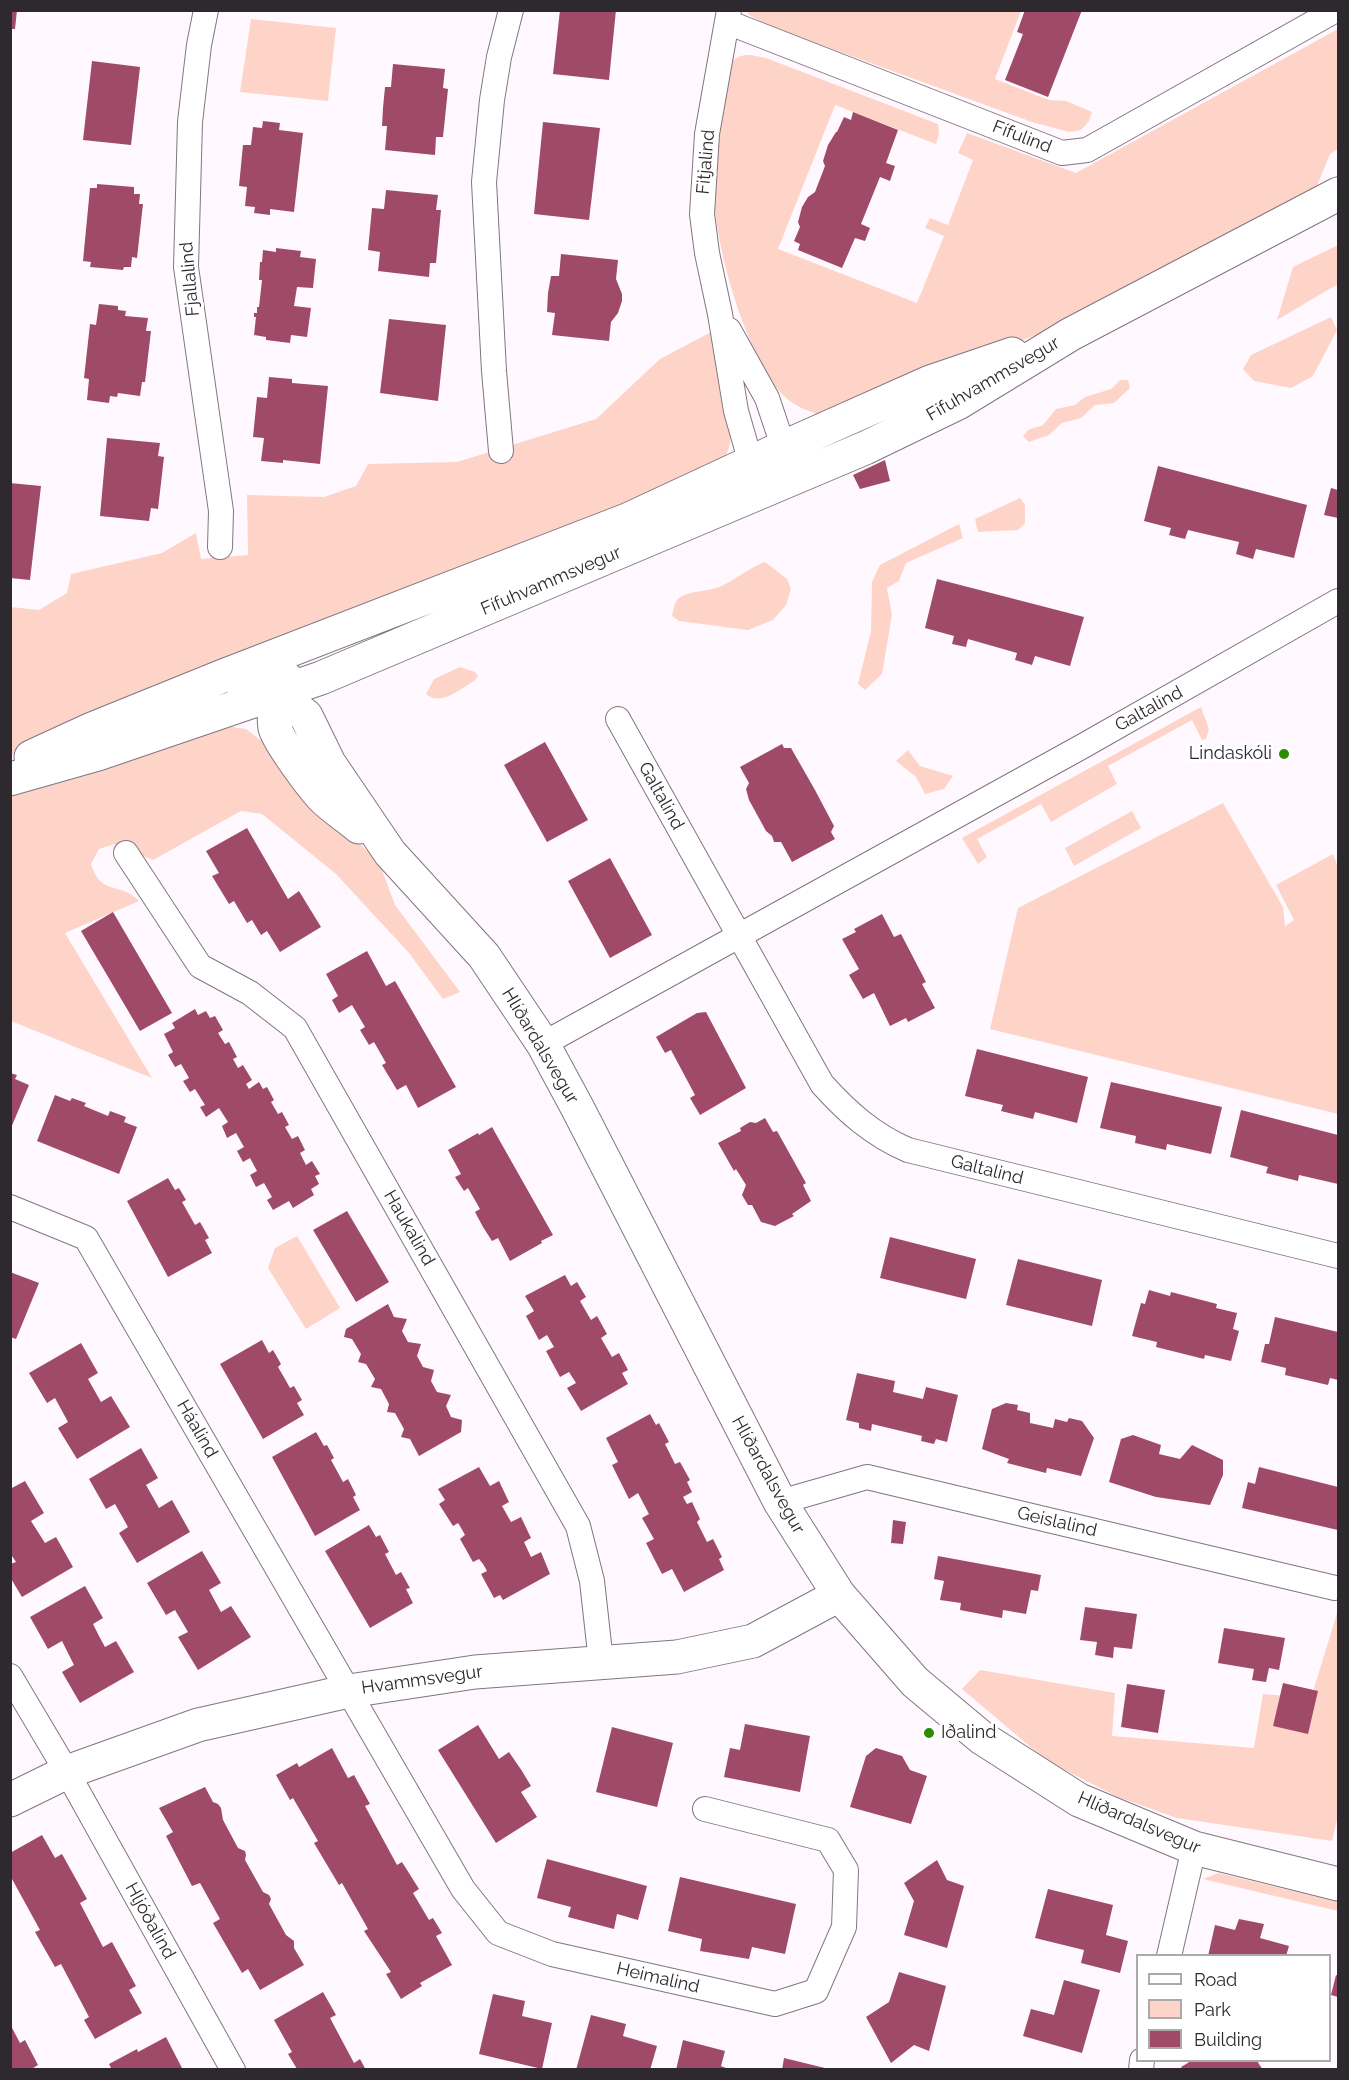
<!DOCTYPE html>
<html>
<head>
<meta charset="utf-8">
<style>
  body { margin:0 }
  #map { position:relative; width:1349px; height:2080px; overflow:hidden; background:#fff9ff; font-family:Raleway,sans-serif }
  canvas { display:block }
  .frame { position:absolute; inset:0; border:12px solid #2e292e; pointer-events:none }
  .legend { position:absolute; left:1136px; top:1954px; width:195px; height:108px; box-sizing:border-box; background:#fff; border:2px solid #aba9ab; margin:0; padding:8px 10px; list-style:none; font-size:18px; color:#2e292e }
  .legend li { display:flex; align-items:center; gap:12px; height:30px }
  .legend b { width:30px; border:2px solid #aba9ab }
</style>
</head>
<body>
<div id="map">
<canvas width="1349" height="2080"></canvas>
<div class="frame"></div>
<ul class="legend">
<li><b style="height:8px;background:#fff"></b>Road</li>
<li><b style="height:16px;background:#fed4c8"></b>Park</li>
<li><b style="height:16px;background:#9f4a66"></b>Building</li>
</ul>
</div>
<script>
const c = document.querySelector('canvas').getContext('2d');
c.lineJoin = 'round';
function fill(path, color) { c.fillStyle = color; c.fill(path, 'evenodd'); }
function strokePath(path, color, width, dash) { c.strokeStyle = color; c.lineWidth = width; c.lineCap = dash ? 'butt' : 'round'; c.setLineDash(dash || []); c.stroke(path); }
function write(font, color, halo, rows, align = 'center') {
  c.font = font + ' Raleway,sans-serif'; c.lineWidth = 6; c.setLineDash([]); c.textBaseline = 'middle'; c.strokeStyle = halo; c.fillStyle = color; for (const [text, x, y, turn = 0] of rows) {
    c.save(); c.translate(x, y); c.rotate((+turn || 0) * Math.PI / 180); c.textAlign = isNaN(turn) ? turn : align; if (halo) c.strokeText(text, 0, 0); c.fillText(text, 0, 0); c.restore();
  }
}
fill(new Path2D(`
  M747,11H1021L995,79L1049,100L1066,101L1092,112L1089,121L1081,130L1069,132L1032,122L769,26L749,15Z
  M251,19L336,28L328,101L240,92Z
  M1338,29V149L1330,154L1317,186L1036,335L820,415C806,410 794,406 784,396C749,361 722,266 716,218C710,168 720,116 726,68C740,51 747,54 766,58L938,124L939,134L936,144L835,105L778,249L917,303L944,236L925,228L930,218L948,225L973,160L958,153L967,133L1076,173Z
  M1338,245V284L1277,320L1293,267Z
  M1331,317L1337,330L1313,376L1291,388L1254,381L1243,369L1251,355Z
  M713,331L731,435C729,458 722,461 704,474L11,755V607L39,610L67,593L71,574L162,553L196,533L201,559L248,555L247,495L324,497L356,486L368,464L457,462L596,419L660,359Z
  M1120,380H1128L1130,388L1114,403L1095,405L1081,418L1062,423L1049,435L1029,442L1023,436L1028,430L1043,425L1056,409L1075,405L1085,397L1111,389Z
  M1020,498L1025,505V523L1018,530L978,532L975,519Z
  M959,524L963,538L906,563L899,581L887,588L892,615L882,674L865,690L858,684L871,631L872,582L880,565Z
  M765,562L787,579L791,589L786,605L773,620L748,630L679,621L672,616C674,608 674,600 682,596C693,591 708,591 719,587C736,580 748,568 765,562Z
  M460,667L475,672L478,676L474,681C460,689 440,707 426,694L434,679Z
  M1201,707L1209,729L1206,739L1202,740L1192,720L1108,766L1117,784L1051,822L1041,804L977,839L987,857L978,864L962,838Z
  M219,725L246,729L262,741L307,794L379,862L395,905L460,992L443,999L409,953L336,874L262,814L241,811L153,860L115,844L99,849L91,864C101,897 121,881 139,901L65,933L152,1078L11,1021L10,792Z
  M908,750L920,766L953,776L944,789L925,794L916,777L896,761Z
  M1223,803L1283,907L1285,926L1294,920L1276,885L1333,854L1338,867V1114L990,1029L1018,908Z
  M1132,811L1141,828L1074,866L1065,848Z
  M297,1236L340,1308L306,1329L268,1268L275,1248Z
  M1338,1610V1816L1332,1841L1177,1818L1118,1797L1047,1761L962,1689L980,1670L1115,1693L1112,1736L1254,1748L1263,1694L1311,1698Z
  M1218,1873L1338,1902V1911L1203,1879Z`), '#fed4c8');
fill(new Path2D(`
  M10,10H17L15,29H10Z
  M560,10H616L609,80L553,74Z
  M1025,10H1082L1048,97L1005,80L1023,34L1017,32Z
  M92,61L140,67L131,145L83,140Z
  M393,64L445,69L443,88L448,89L443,137H436L435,155L385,150L387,126H382L383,108L385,87H391Z
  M853,112L898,130L886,163L895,166L890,181L880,177L861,224L870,228L865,241L855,238L842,268L798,250L800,244L794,241L800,227L798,222L802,207L808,197L815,192L825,166L823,161L828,145L836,132H837L844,117L851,120Z
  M263,121L280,123L279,130L303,133L294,212L270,209V215L254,213L255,207L245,206L247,187L239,186L243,145H251L253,127L262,128Z
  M543,122L600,128L589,220L534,214Z
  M97,184L134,187V194H140L139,204H143L137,258L132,257L131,267H124L123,270L90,267L91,262L83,261L90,188H97Z
  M386,190L438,195L436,210H441L436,263H430L429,277L378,271L380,252L368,250L372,208L384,209Z
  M276,248L301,251L300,257L316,259L313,288L297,287L294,306L311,308L307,337L291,335L290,343L266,340V337L254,335L256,317H254V313H257V307H259L262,280H259L260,262H262L263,250L276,252Z
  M561,254L618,260L616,279L622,294V301L618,313L611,322L609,341L552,335L555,313L547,312L548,293L551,276H559Z
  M99,304L118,306V310L126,311L125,316L148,318L146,331H151L145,382H142L140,396L118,393L117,397L110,396L109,403L87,400L89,379L84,378L90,324L96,325Z
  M389,319L446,325L438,401L380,393Z
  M269,377L292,379V383L328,386L320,464L283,460V463L261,461L264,438L253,437L257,397L267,398Z
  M107,438L160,443L158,456L164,457L158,509L151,508L149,521L100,516Z
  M885,460L890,481L860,489L853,475Z
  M1158,466L1307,505L1294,558L1256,549L1253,559L1236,554L1239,542L1188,530L1185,539L1169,535L1171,528L1144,521Z
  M10,483L41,486L30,580L10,578Z
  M1331,488L1338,490V518L1324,515Z
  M937,579L1084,617L1070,666L1035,656L1032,665L1015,660L1017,653L968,639L966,647L952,644L954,636L925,628Z
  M545,742L588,820L547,842L504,765Z
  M782,744L784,748H791L815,790L834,826L831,832L835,839L792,862L781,842H774L772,836L766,831L749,800L746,789L749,783L740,767Z
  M247,828L288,899L299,891L321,927L280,952L267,931L261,935L252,920L247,923L234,901L229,904L212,876L219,873L206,851Z
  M610,858L652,935L610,958L568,881Z
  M113,912L172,1013L140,1031L81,931Z
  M882,914L894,937L901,934L926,982L922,984L935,1008L908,1022L906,1018L890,1026L874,993L863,999L849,975L859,969L842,939L856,932L854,929Z
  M367,951L386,986L395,981L456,1087L418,1108L406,1085L397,1090L382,1065L386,1063L374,1042L369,1045L360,1030L365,1027L352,1005L339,1013L332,1000L338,996L326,974Z
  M195,1009L198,1015L206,1011L210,1018L215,1016L223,1030L218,1033L225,1044L229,1042L237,1057L233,1059L238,1068L243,1065L252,1080L246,1084L249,1089L259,1082L263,1089L267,1087L274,1100L271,1102L278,1114L282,1112L289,1125L285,1127L292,1139L298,1136L305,1150L300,1153L306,1165L312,1161L320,1174L315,1176L319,1184L311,1189L314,1195L293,1208L289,1201L273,1210L267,1200L272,1197L264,1183L256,1187L250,1175L257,1171L250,1158L243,1162L237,1151L244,1147L236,1133L227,1138L222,1126L228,1122L219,1108L206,1117L200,1107L205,1105L195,1089L190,1092L183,1081L189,1078L181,1064L175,1067L168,1055L173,1052L164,1034L175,1028L172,1023Z
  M706,1012L746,1088L700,1115L690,1098L695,1095L671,1050L665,1053L656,1037L697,1013Z
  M977,1049L1088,1077L1077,1123L1035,1112L1033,1119L1001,1111L1003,1105L965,1096Z
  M10,1073L17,1075L15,1079L29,1085L11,1128Z
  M1111,1082L1222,1107L1211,1154L1167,1144L1166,1150L1135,1143L1136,1136L1100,1128Z
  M55,1095L70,1101L72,1098L86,1103L84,1106L108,1116L110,1111L126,1117L124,1122L137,1127L119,1174L37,1141Z
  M1241,1110L1338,1135V1184L1299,1175L1298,1181L1266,1173L1268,1167L1230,1157Z
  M765,1118L773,1132L777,1131L806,1183L803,1185L811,1201L792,1214L794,1216L775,1226L761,1222L752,1205H748L742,1195L746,1185L736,1169L734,1171L718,1143L741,1131L740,1128L750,1122L756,1123Z
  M492,1127L553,1235L541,1241L542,1243L510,1261L498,1238L492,1241L483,1227L475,1212L480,1209L468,1188L464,1191L455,1177L461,1174L448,1150L478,1133L479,1135Z
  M168,1178L175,1190L179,1188L186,1200L182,1202L195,1225L200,1222L209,1238L205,1240L212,1253L168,1277L127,1201Z
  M347,1211L389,1282L356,1302L313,1230Z
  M890,1237L976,1259L966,1299L880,1278Z
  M1018,1259L1102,1280L1092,1326L1006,1305Z
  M10,1272L39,1283L16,1339L10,1337Z
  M565,1275L571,1286L577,1282L586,1297L580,1301L591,1320L597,1316L607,1334L601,1338L612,1357L619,1353L628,1370L622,1373L628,1384L581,1411L567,1388L576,1383L569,1372L560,1377L546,1351L554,1347L547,1335L539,1340L526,1316L534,1311L525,1296Z
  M1149,1290L1170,1296L1171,1292L1217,1304L1216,1308L1237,1313L1233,1329L1239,1331L1231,1361L1205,1355L1204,1359L1156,1347L1157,1342L1132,1336L1141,1303L1145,1304Z
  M388,1304L394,1317L407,1319L402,1331L408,1342L421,1344L417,1356L423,1367L434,1370L431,1381L437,1392L451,1395L446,1406L451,1417L462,1420L461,1432L419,1456L410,1439L401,1437L404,1429L395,1413L387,1412L389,1404L381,1389L371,1387L375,1379L366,1364L358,1362L361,1354L352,1339L344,1337L346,1329Z
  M1275,1317L1338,1332V1380L1330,1378L1328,1385L1285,1375L1286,1368L1261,1362L1265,1344H1269Z
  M262,1340L269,1353L273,1350L281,1364L278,1367L285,1379L290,1388L294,1386L302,1400L297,1403L304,1415L263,1439L220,1364Z
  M81,1343L98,1373L88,1379L101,1402L111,1396L130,1427L77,1459L58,1428L68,1422L55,1398L47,1403L29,1373Z
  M857,1373L895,1381L893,1392L923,1399L926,1387L958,1395L947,1442L936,1439L934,1444L921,1441L922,1436L872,1424L871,1431L859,1428V1423L846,1420Z
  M1006,1403L1018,1405L1017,1410L1030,1413V1423L1053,1428L1055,1419L1067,1422L1069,1418L1082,1421L1094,1438L1081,1476L1047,1468L1046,1473L1007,1463L1009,1459L982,1449L992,1409Z
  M650,1414L656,1425L659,1423L669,1442L665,1444L675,1464L680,1462L690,1480L687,1482L692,1492L683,1497L687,1504L692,1502L700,1519L697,1522L707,1542L713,1539L722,1557L719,1559L724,1570L684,1592L672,1569L662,1574L646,1543L654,1539L642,1518L649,1514L638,1493L629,1499L612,1465L618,1462L606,1438Z
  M316,1432L324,1446L327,1445L334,1458L331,1460L343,1482L348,1479L356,1495L353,1497L360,1510L315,1536L272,1457Z
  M1133,1435L1161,1445L1159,1454L1180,1459L1192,1445L1223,1460V1475L1210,1505L1156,1497L1109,1482L1121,1439Z
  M141,1448L158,1478L146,1485L159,1508L172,1500L190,1532L137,1563L119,1533L128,1527L115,1504L106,1509L89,1479Z
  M479,1467L490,1486L499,1481L509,1502L502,1506L511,1522L521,1517L531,1538L524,1542L531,1557L541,1552L550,1574L503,1600L500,1595L494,1598L481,1574L487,1571L483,1564L479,1559L473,1562L460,1539L465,1535L460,1526L458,1523L453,1526L439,1504L445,1500L438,1489Z
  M1259,1467L1338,1487V1530L1242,1508L1248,1482L1255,1484Z
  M25,1481L44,1513L31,1521L45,1543L56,1537L73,1567L22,1597L10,1577V1564L16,1562L10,1553V1489Z
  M893,1520L906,1522L903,1544L891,1543Z
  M369,1525L376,1537L380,1535L389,1552L385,1554L396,1575L401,1572L410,1588L406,1589L413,1603L370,1628L325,1551Z
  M202,1551L221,1583L209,1590L221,1612L231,1606L251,1637L198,1670L178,1637L188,1632L175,1610L166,1615L147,1583Z
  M938,1556L1041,1575L1038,1591L1031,1590L1026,1614L1003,1610L1002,1618L960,1610L961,1603L940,1600L944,1581L934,1579Z
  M85,1586L103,1618L93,1624L99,1636L105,1647L116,1641L134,1672L80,1703L62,1672L74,1665L62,1641L48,1649L30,1617Z
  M1085,1607L1137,1614L1132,1649L1114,1647L1113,1658L1095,1655L1097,1642L1080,1640Z
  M1224,1628L1285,1638L1279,1670L1269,1668L1266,1682L1252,1680L1254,1669L1218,1663Z
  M1283,1683L1318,1691L1308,1734L1273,1726Z
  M1127,1684L1165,1690L1158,1733L1121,1727Z
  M745,1724L810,1736L800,1792L724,1777L730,1748L740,1750Z
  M478,1725L499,1759L509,1752L522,1771L531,1786L521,1792L537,1817L496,1843L438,1750Z
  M612,1727L673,1743L657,1807L596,1792Z
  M332,1748L348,1778L354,1775L370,1804L365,1806L397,1865L402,1862L419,1889L413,1893L429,1920L433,1918L442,1933L436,1936L452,1965L420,1983L422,1986L401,1999L386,1974L391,1972L364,1931L368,1929L342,1883L339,1885L314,1843L318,1841L293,1798L290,1800L276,1775L297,1763L299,1767Z
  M876,1748L902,1756L910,1770L927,1776L911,1824L850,1807L866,1756Z
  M205,1787L213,1802L218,1804L221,1808L223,1820L238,1848L245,1851L246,1855L245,1860L263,1892L269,1895L271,1899L269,1904L286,1935L294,1941V1948L304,1965L260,1990L248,1969L242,1973L213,1923L220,1919L200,1883L192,1886L166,1836L173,1832L159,1808Z
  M42,1835L55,1858L62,1854L87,1899L80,1903L103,1947L112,1942L136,1986L129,1990L142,2013L95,2039L84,2020L89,2017L61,1964L55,1967L35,1932L40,1930L12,1879L10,1880V1853Z
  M547,1859L647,1886L638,1920L617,1914L614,1929L568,1917L571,1907L537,1898Z
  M937,1860L947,1880L964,1886L947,1948L904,1935L914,1901L904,1883Z
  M680,1877L796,1904L785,1954L752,1947L749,1959L700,1951L702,1939L668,1931Z
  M1048,1889L1113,1905L1106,1935L1128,1941L1120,1973L1081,1963L1084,1950L1035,1938Z
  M1239,1919L1264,1924L1260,1938L1289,1946L1286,1956H1208L1215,1925L1235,1930Z
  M899,1972L946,1986L929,2051L914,2045L891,2063L866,2017L889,2002Z
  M1336,1975L1338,1976V1997L1331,1995Z
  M1064,1980L1100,1990L1082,2053L1023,2036L1031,2009L1054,2015Z
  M323,1992L336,2015L330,2018L354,2063L360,2059L366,2070L297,2069L288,2054L292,2052L274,2020Z
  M493,1994L525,2001L522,2016L552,2023L542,2069L479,2054Z
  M591,2015L626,2024L623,2036L657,2046L650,2070H576Z
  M10,2024L20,2043L25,2040L38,2065L30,2070H10Z
  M166,2037L183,2070H112L109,2064L137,2049L138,2052Z
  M683,2040L725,2051L721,2066L731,2070H676Z
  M784,2058L829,2069V2070H782Z
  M1191,2061H1257L1263,2070H1183L1181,2067Z`), '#9f4a66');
const street = new Path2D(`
  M206,10L199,45L190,122L186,267L221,511L220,547
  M729,10L707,134L702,214L707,253L720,314L736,411L755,477
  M727,22L1062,153L1087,150L1336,10
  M729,330L767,398L788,461
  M501,451L494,371L484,182L492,100L499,57L511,10
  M618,719L822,1084C847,1112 873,1135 908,1150L1338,1256
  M126,853L200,966L250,993L295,1028L578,1526L592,1581L601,1662
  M543,1044L1083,746L1338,601
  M10,1207L86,1238L463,1889L498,1933L552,1954L775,2004L816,1991L844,1927L846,1870L828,1840L705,1809
  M780,1502L867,1477L1335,1588
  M10,1676L67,1772L233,2070
  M1169,1956L1194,1848
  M1141,2070L1142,2060`);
const secondary = new Path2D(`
  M223,676L239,675L260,681L278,693L306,716L329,763L390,853L484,956L543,1044L577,1107L780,1502L839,1595L915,1682L982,1738L1079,1800L1194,1848L1338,1884
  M287,679C278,694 272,710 275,728C279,742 311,785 322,797C333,808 347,817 359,827
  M31,757L92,729L223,676L627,520L784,447L930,382L1012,354
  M10,779L98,754L321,678L865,448L958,403L1071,334L1338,194
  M10,1800L67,1772L198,1725L349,1691L475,1672L677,1657L753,1641L839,1595`);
strokePath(street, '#817581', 26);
strokePath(secondary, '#817581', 35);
strokePath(street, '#fff', 24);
strokePath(secondary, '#fff', 33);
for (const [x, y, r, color] of [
  [1284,754,6,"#2c8d03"],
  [929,1733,6,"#2c8d03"]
]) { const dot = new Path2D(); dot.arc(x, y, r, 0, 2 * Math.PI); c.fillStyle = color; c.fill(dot); strokePath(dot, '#fff', 2); }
write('18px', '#2e292e', '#fff', [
  ["Fífulind",1022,137,21],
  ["Fitjalind",706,162,-85],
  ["Fjallalind",190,279,-95],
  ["Fífuhvammsvegur",993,379,-30],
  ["Fífuhvammsvegur",551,581,-23],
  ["Galtalind",1149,709,-29],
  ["Galtalind",661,796,61],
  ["Hlíðardalsvegur",540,1046,59],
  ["Galtalind",987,1170,14],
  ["Haukalind",409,1228,60],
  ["Háalind",197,1429,60],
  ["Hlíðardalsvegur",768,1475,61],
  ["Geislalind",1057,1522,13],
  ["Hvammsvegur",422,1680,-8],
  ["Hlíðardalsvegur",1139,1823,23],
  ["Hljóðalind",150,1921,61],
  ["Heimalind",658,1978,13]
]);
write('18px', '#2e292e', '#fff', [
  ["Lindaskóli",1272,754],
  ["Iðalind",941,1733,"left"]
], 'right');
</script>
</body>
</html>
